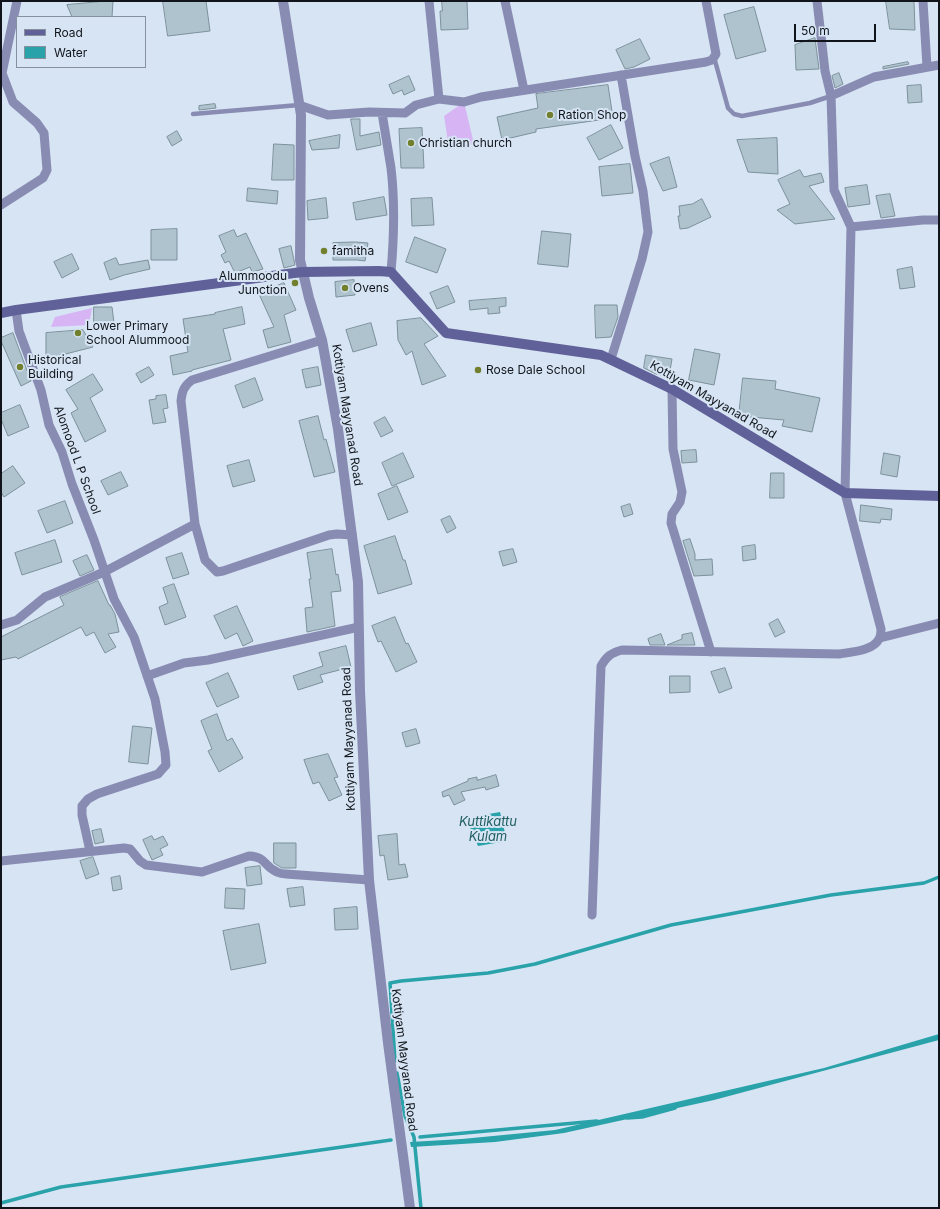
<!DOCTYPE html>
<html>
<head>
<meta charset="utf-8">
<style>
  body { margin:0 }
  #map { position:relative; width:940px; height:1209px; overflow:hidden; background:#d6e4f4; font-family:Inter,sans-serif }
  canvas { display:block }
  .frame { position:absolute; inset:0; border:2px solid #11151b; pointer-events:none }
  .legend { position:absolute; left:16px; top:16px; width:130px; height:52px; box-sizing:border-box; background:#d6e4f4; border:1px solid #87919d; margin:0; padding:5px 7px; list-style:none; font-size:12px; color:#11151b }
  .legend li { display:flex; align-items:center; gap:8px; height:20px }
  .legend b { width:20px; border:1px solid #87919d }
  .scale { position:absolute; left:794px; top:24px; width:82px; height:18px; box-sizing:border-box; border:2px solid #11151b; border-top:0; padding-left:5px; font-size:12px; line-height:14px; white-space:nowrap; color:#11151b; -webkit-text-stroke:3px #d6e4f4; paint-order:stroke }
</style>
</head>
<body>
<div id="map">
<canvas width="940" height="1209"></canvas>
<div class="frame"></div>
<ul class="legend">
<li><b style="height:5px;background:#606198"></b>Road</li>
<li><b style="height:11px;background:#29a2a9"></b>Water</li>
</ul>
<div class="scale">50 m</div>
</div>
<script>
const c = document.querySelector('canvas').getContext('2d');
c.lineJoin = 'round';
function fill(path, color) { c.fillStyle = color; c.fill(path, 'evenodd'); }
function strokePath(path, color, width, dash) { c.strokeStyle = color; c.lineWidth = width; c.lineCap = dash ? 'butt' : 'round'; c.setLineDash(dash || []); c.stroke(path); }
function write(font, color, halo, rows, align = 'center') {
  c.font = font + ' Inter,sans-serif'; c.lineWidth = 4; c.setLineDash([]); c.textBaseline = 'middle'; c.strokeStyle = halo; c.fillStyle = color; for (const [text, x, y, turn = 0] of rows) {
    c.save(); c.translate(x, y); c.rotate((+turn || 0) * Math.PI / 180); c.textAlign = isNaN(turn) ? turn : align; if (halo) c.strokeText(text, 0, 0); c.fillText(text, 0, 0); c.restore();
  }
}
fill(new Path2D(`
  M464,102L474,144L449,148L444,116Z
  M92,308L89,325L51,327L55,317Z`), '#d7b5f5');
fill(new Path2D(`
  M500,812L507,841L478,846L466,818Z
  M939,1034V1040L714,1100L564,1133L495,1142L411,1147L410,1142L462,1139L555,1130L824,1068Z`), '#29a2a9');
strokePath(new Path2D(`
  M395,1061L390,983L401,981L488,973L535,964L671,925L831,895L924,883L939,877
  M397,1073L405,1116L414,1137L421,1208
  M627,1118L642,1117L675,1108
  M420,1137L597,1121
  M1,1203L61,1187L391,1140`), '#29a2a9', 3.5);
const building = new Path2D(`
  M106,1H113L112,17H72L67,5Z
  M163,1H206L210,31L168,36Z
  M442,1H467L468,29L441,30L440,11H442Z
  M886,1H914L915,30L890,29Z
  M754,7L766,51L736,59L724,15Z
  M815,38L819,69L796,70L795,45Z
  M640,39L650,59L634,67L625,69L616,50Z
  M908,62L909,64L883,69V67Z
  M839,73L843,84L835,88L832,76Z
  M409,76L415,90L404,95L402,90L393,94L389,85Z
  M608,85L613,118L536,129V132L502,140L497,117L538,108L536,94Z
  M921,85L922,102L908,103L907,86Z
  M215,104L216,108L199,110V106Z
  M351,119H360V136L379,132L381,145L357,150Z
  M611,125L623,148L599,160L587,138Z
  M422,128L424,168H401L399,129Z
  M177,131L182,140L172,146L167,137Z
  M340,135L339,148L312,150L309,141Z
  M777,138L778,174L748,172L737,140Z
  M274,144L294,145V180H272Z
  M669,157L677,187L663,191L650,164Z
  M630,164L633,193L602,196L599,167Z
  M800,170L804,177L821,173L824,182L809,186L835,219L795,224L777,210L790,204L778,180Z
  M867,185L870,204L848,207L845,188Z
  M248,188L278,191L277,204L247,201Z
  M890,194L895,216L881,218L876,196Z
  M384,197L387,215L356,220L353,203Z
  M326,198L328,218L308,220L307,201Z
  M432,198L434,225L412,226L411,199Z
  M702,199L711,217L688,228L680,229L678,216H680L679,206L692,204Z
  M177,229V260H151V230Z
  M234,230L237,237L246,233L263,269L252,272L250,267L235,273L229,261L225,263L221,255L226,252L219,236Z
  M542,231L571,234L568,267L538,264Z
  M415,237L446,249L437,273L406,262Z
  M356,242L368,243L365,261L357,260H333V243Z
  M291,246L295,265L284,268L279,249Z
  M72,254L79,269L62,278L54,262Z
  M116,258L119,265L148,260L150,269L124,275L110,280L104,263Z
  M912,267L915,287L900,289L897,270Z
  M354,280L355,295L336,297L335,282Z
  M284,283L296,310L284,315L291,342L268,348L263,330L274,327L259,294Z
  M448,286L455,302L437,309L430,293Z
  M506,298V306L499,307L500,313L488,314V308L470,310L469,301Z
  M595,305H617L618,317L611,337L596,338Z
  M94,307H112L114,323H94Z
  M242,307L245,324L223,329L231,360L192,370V371L173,375L170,356L188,352L183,319L215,314V313Z
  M421,318L438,336L424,344L446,376L422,385L412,351L406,355L398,340L397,321Z
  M371,323L377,345L353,352L346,330Z
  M83,330L93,347L46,359V333Z
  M13,333L31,381L21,386L1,341V338Z
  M695,349L720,354L714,385L689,380Z
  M646,355L672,359L669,376L656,374L644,368Z
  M149,367L154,375L141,383L136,374Z
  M318,367L321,385L306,388L302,370Z
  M93,374L103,390L90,398L106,431L85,442L71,413L78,409L66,390Z
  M255,378L263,400L243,408L235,386Z
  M743,378L776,381L775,389L820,398L812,432L782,426L784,420L739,416Z
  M166,395L168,408L163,409L166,422L153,424L149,400L156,399V396Z
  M20,405L29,427L8,436L1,419V413Z
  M318,416L324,440L326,439L335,472L314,477L299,421Z
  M385,417L393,431L381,437L374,423Z
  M696,450L697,462L682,463L681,451Z
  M403,453L414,477L392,486L382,463Z
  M884,453L900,456L897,477L881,474Z
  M249,460L255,481L233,487L227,466Z
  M13,466L25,483L4,497L1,492V474Z
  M121,472L128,486L108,495L101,481Z
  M771,473H784V498H770Z
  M397,486L408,512L388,520L378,494Z
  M65,501L73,523L47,533L38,511Z
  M630,504L633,514L624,517L621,507Z
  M861,505L892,509L891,520L881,519L880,523L860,521Z
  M450,516L456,528L447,533L441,520Z
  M395,536L403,560H405L412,584L378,594L364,546Z
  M690,539L695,554V560L712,559L713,575L694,576L683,541Z
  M55,540L62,562L22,575L15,553Z
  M755,545L756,559L743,561L742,547Z
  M332,549L336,575L338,574L341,591L331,592L335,626L307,632L305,608L313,607L309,579H311L307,553Z
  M513,549L517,562L503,566L499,552Z
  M182,553L189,574L173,579L166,558Z
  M87,555L94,570L80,576L73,561Z
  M98,581L109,605H110L115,614L119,632L108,634L116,647L105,653L94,632L86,636L81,627L18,659L16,657L1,660V637L64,605L60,597Z
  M174,584L186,617L165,625L159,607L168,603L163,588Z
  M237,606L253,641L243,646L237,633L225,639L214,616Z
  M395,617L406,644L408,643L417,662L396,672L381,641L378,642L372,626Z
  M778,619L785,632L775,637L769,624Z
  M692,633L695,645H667L682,639V635Z
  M661,634L665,645H650L648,639Z
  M346,646L351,667L320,675L323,682L298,690L293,676L323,666L319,653Z
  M725,668L732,688L719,693L711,672Z
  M228,673L239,697L217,707L206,683Z
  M670,676H690V692L670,693Z
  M217,714L227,741L232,738L243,758L219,772L208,751L212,749L201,721Z
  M133,726L152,728L148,764L129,762Z
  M416,729L420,743L406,747L402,733Z
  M328,754L338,777L334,778L342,795L329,801L319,782L313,784L304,760Z
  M496,775L499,786L486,790L485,787L461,792L465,800L454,805L449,795L443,797L442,792L468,781V779L477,777V780Z
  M101,829L104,842L95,844L92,831Z
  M397,834L399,865L405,864L408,877L388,880L384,855L380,856L378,836Z
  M152,836L154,840L163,836L168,845L160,849L163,855L152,860L143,840Z
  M274,843H296V868H282L274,863Z
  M93,857L99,874L86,879L80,861Z
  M260,866L262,884L247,886L245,868Z
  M120,876L122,889L113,891L111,878Z
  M303,887L305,905L290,907L287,889Z
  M226,888L245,889L244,909L225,908Z
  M357,907L358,929L335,930L334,909Z
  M259,924L266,963L231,970L223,931Z`);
fill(building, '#aec3cd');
strokePath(building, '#7c919a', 1);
strokePath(new Path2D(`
  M714,57L728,108L734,114L742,116L810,103L831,96
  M193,114L299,105`), '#898cb2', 4.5);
strokePath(new Path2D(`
  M429,1L439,99
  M505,1L524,90
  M923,1L927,67
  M831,96L874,77L939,65
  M299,105L328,115L369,112L405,113L416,105L439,99L464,102L481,97L706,62L712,60L716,54L706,1
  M382,113C385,131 388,150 391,168C395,202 394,238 391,272
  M1,205L43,178L47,170L44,133L37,123L13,102L2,73L17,1
  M851,227L923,220H939
  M16,310L19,331L41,390L49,425L62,452L72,484L94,540L114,599L134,637L155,699L165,752L166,765L158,774L97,794L88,799L82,806V815L90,851
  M611,359L642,259L648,232L643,191L635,156L621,75
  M672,389L673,449L682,492L680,502L672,514L671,523L711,652
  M195,524L181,401C182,391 184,386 192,380L322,340
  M1,625L17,620L45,597L104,572L195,524L205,560L217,572L223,571L329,535L337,534L352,535
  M880,638L939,623
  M147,676L184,663L208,660L359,627
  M1,861L124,848L130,849L140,861L146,865L202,872L249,856C267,857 263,866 277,872C279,873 283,874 286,874L369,880
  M592,915L601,666C607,656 611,653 622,650L839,654C851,652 873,651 879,639C881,636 881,632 881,629L845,493L851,227L834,190L831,96L825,71L817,1`), '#898cb2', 9);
strokePath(new Path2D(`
  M283,1L301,115L300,260L309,298L322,340L338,429L358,582L360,691L369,880L388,1043L410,1208`), '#898cb2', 10);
strokePath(new Path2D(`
  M1,313L16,310L302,272L379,271L391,272L446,333L601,355L672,389L845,493L939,496`), '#606198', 10);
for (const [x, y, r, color] of [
  [550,115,4,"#72802e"],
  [411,143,4,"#72802e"],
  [324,251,4,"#72802e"],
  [295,283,4,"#72802e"],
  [345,288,4,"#72802e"],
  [78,333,4,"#72802e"],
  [20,367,4,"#72802e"],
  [478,370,4,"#72802e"]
]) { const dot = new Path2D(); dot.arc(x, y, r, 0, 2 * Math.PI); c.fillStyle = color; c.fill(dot); strokePath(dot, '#d6e4f4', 1.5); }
write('12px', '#11151b', '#d6e4f4', [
  ["Ration Shop",558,115],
  ["Christian church",419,143],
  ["famitha",332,251],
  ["Alummoodu",287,276,"right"],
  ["Junction",287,290,"right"],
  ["Ovens",353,288],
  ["Lower Primary",86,326],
  ["School Alummood",86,340],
  ["Historical",28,360],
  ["Building",28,374],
  ["Rose Dale School",486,370]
], 'left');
write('12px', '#11151b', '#d6e4f4', [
  ["Kottiyam Mayyanad Road",713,400,30],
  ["Kottiyam Mayyanad Road",347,415,81],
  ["Alomood L P School",77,460,70],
  ["Kottiyam Mayyanad Road",349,739,-92],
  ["Kottiyam Mayyanad Road",404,1060,83]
]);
write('italic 13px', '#205f62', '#d6e4f4', [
  ["Kuttikattu",488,822],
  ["Kulam",488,837]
]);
</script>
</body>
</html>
